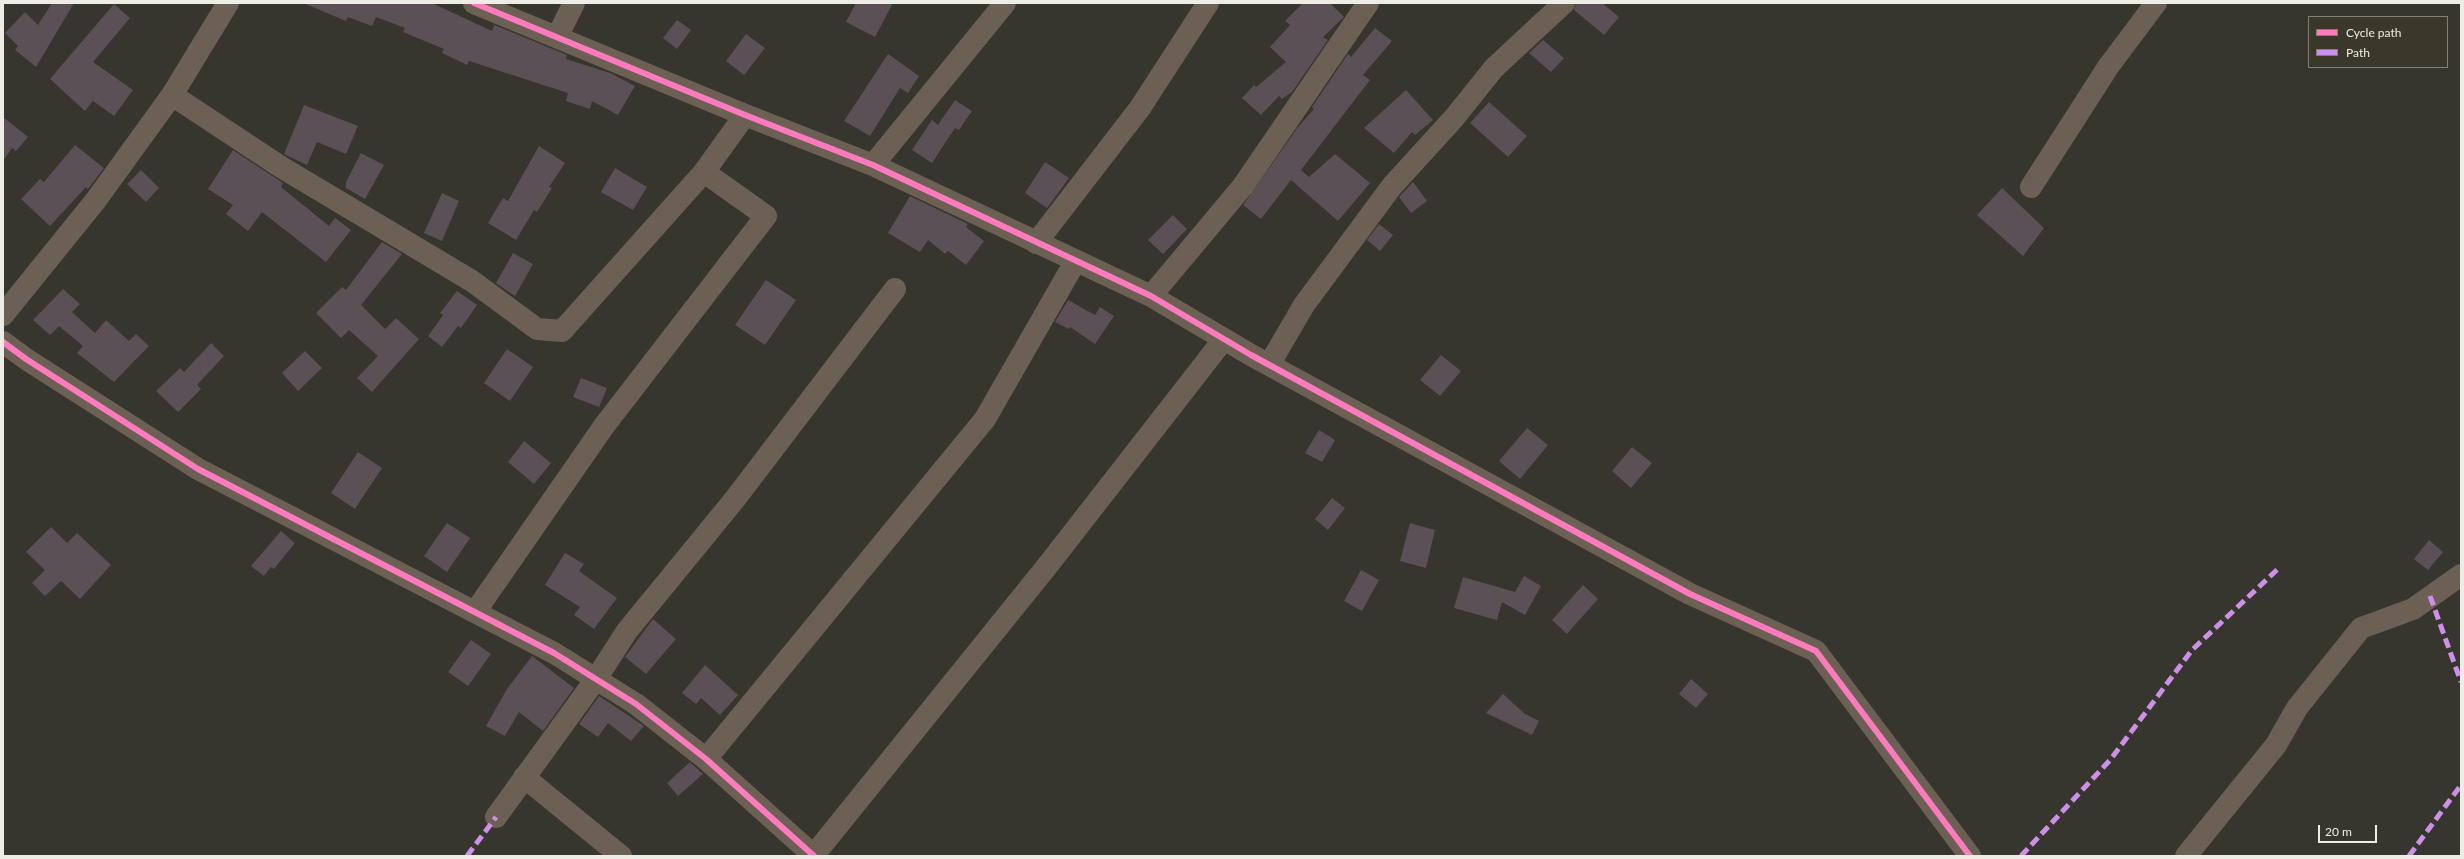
<!DOCTYPE html>
<html>
<head>
<meta charset="utf-8">
<style>
  body { margin:0 }
  #map { position:relative; width:2464px; height:859px; overflow:hidden; background:#36352e; font-family:Lato,sans-serif }
  canvas { display:block }
  .frame { position:absolute; inset:0; border:4px solid #eeede5; pointer-events:none }
  .legend { position:absolute; left:2308px; top:16px; width:140px; height:52px; box-sizing:border-box; background:#3a382b; border:1px solid #828075; margin:0; padding:5px 7px; list-style:none; font-size:12px; color:#eeede5 }
  .legend li { display:flex; align-items:center; gap:8px; height:20px }
  .legend b { width:20px; border:1px solid #828075 }
  .scale { position:absolute; left:2318px; top:825px; width:59px; height:18px; box-sizing:border-box; border:2px solid #eeede5; border-top:0; padding-left:5px; font-size:12px; line-height:14px; white-space:nowrap; color:#eeede5; -webkit-text-stroke:3px #3a382b; paint-order:stroke }
</style>
</head>
<body>
<div id="map">
<canvas width="2464" height="859"></canvas>
<div class="frame"></div>
<ul class="legend">
<li><b style="height:5px;background:#fd7abc"></b>Cycle path</li>
<li><b style="height:5px;background:#ce8fe9"></b>Path</li>
</ul>
<div class="scale">20 m</div>
</div>
<script>
const c = document.querySelector('canvas').getContext('2d');
c.lineJoin = 'round';
function fill(path, color) { c.fillStyle = color; c.fill(path, 'evenodd'); }
function strokePath(path, color, width, dash) { c.strokeStyle = color; c.lineWidth = width; c.lineCap = dash ? 'butt' : 'round'; c.setLineDash(dash || []); c.stroke(path); }
fill(new Path2D(`
  M52,3H74L36,67L15,50L18,46L5,33L25,12L38,25Z
  M303,3H432L492,31L494,25L502,28L567,55L566,59L610,73L635,86L618,115L592,101L590,109L566,101L568,93L469,61L467,65L442,53L444,49L403,32L405,28L376,17L372,26L348,17L346,21Z
  M856,3H893L875,37L846,22Z
  M1303,3H1330L1344,17L1323,37L1328,40L1292,92L1282,99L1279,96L1261,115L1242,98L1254,85L1256,87L1286,62L1270,47L1290,25L1285,21Z
  M1576,3H1602L1619,17L1604,35L1574,10Z
  M114,4L130,18L93,62L133,90L114,116L93,101L85,111L50,79Z
  M677,20L691,30L677,49L663,38Z
  M1375,28L1392,41L1363,75L1370,80L1301,170L1309,177L1335,154L1370,183L1338,221L1291,180L1261,219L1243,205L1298,127L1314,109L1312,107L1348,54L1351,57Z
  M746,34L765,48L744,75L726,61Z
  M1543,40L1564,58L1551,72L1529,53Z
  M888,54L919,76L908,93L900,88L870,136L844,121Z
  M1406,90L1433,120L1415,135L1412,132L1394,153L1364,128Z
  M955,100L972,111L959,130L955,128L932,163L912,150L932,120L938,125Z
  M1489,102L1527,136L1508,157L1470,123Z
  M304,105L358,126L346,154L317,142L307,165L284,154Z
  M3,117L28,137L16,151L12,148L3,161Z
  M75,145L104,168L88,189L86,187L50,226L21,199L40,179L44,182Z
  M539,146L565,163L549,187L552,188L537,212L534,210L516,240L488,223L503,198L508,201Z
  M233,150L283,183L281,187L329,226L335,218L351,230L326,262L262,212L248,231L226,214L233,205L208,189Z
  M361,153L384,165L365,199L346,188V182Z
  M1045,162L1069,178L1047,208L1025,193Z
  M615,168L647,187L633,210L601,192Z
  M141,170L159,188L146,202L127,184Z
  M1413,182L1427,201L1411,213L1399,197Z
  M2002,188L2044,228L2023,256L1977,215Z
  M442,193L459,201L442,241L424,233Z
  M910,196L968,224L966,227L984,241L966,265L948,251L945,254L928,240L920,252L888,233Z
  M1173,215L1187,229L1163,254L1148,240Z
  M1379,224L1393,235L1380,251L1367,240Z
  M382,242L402,254L361,305L385,329L396,318L419,339L372,392L357,378L378,356L349,330L341,338L316,313L342,287L346,290Z
  M513,253L533,264L515,296L496,283Z
  M766,280L796,300L765,345L735,325Z
  M63,289L80,304L72,312L95,333L106,320L129,341L136,334L149,346L114,382L77,353L83,346L59,326L50,335L33,320Z
  M457,291L477,305L461,328L458,326L442,347L428,336L443,315L440,313Z
  M1068,300L1095,315L1100,307L1114,316L1095,344L1070,327L1069,329L1055,322Z
  M211,343L224,356L197,385L201,389L178,412L156,391L180,368L184,372Z
  M507,349L533,367L510,401L484,383Z
  M305,351L322,368L298,391L282,373Z
  M1441,355L1461,371L1440,396L1420,380Z
  M581,378L607,388L599,407L573,397Z
  M1527,428L1548,445L1520,479L1499,461Z
  M1319,430L1335,440L1322,462L1305,453Z
  M524,441L551,463L534,484L508,462Z
  M1632,447L1652,463L1631,488L1612,471Z
  M358,452L382,468L355,509L331,493Z
  M1332,498L1345,508L1328,530L1315,519Z
  M447,523L470,538L447,572L424,556Z
  M1410,523L1435,530L1426,568L1400,561Z
  M51,527L67,543L77,533L111,565L80,599L61,581L45,596L32,583L45,570L26,552Z
  M281,531L295,543L274,569L271,567L264,576L251,566Z
  M2429,540L2443,552L2428,570L2414,559Z
  M565,553L584,564L579,571L617,598L594,629L574,615L580,607L545,585Z
  M1361,570L1379,580L1362,611L1344,601Z
  M1524,576L1541,586L1525,615L1502,602L1497,620L1454,608L1463,577L1515,592Z
  M1583,585L1598,599L1567,634L1552,620Z
  M653,619L676,639L646,674L625,657Z
  M471,640L491,654L468,686L448,672Z
  M532,656L574,688L543,731L519,712L505,736L486,726L507,689Z
  M705,665L738,695L720,715L701,698L696,704L682,693Z
  M1691,679L1708,694L1696,708L1679,694Z
  M1503,694L1525,714L1539,721L1532,735L1486,713Z
  M599,696L644,726L631,741L608,723L598,737L579,724Z
  M690,762L703,774L678,796L667,783Z`), '#5b5055');
strokePath(new Path2D(`
  M474,3L745,115L873,165L1151,296L1251,355L1690,594L1816,651L1970,856
  M557,37L574,3
  M172,95L281,167L472,281L537,329L562,331L704,172L745,115
  M873,165L1005,3
  M2031,187L2108,67L2156,3
  M1036,243L1140,108L1208,3
  M1151,296L1243,186L1368,3
  M3,315L96,200L172,95L228,3
  M3,342L26,359L198,469L554,653L636,704L706,759L814,856
  M1269,365L1304,305L1392,186L1454,118L1494,68L1564,3
  M475,612L604,426L766,216L704,172
  M706,759L985,419L1075,262
  M524,777L621,856
  M496,817L596,679L627,631L735,499L895,289
  M814,855L1048,565L1224,339
  M2186,856L2276,745L2297,708L2361,628L2413,609L2461,575`), '#6c6055', 22);
strokePath(new Path2D(`
  M2430,596L2461,682
  M467,856L496,817
  M2021,856L2111,759L2192,650L2280,567
  M2409,856L2461,785`), '#ce8fe9', 5, [10, 5]);
strokePath(new Path2D(`
  M474,3L745,115L873,165L1151,296L1251,355L1690,594L1816,651L1970,856
  M3,342L26,359L198,469L554,653L636,704L706,759L814,856`), '#fd7abc', 6);
</script>
</body>
</html>
